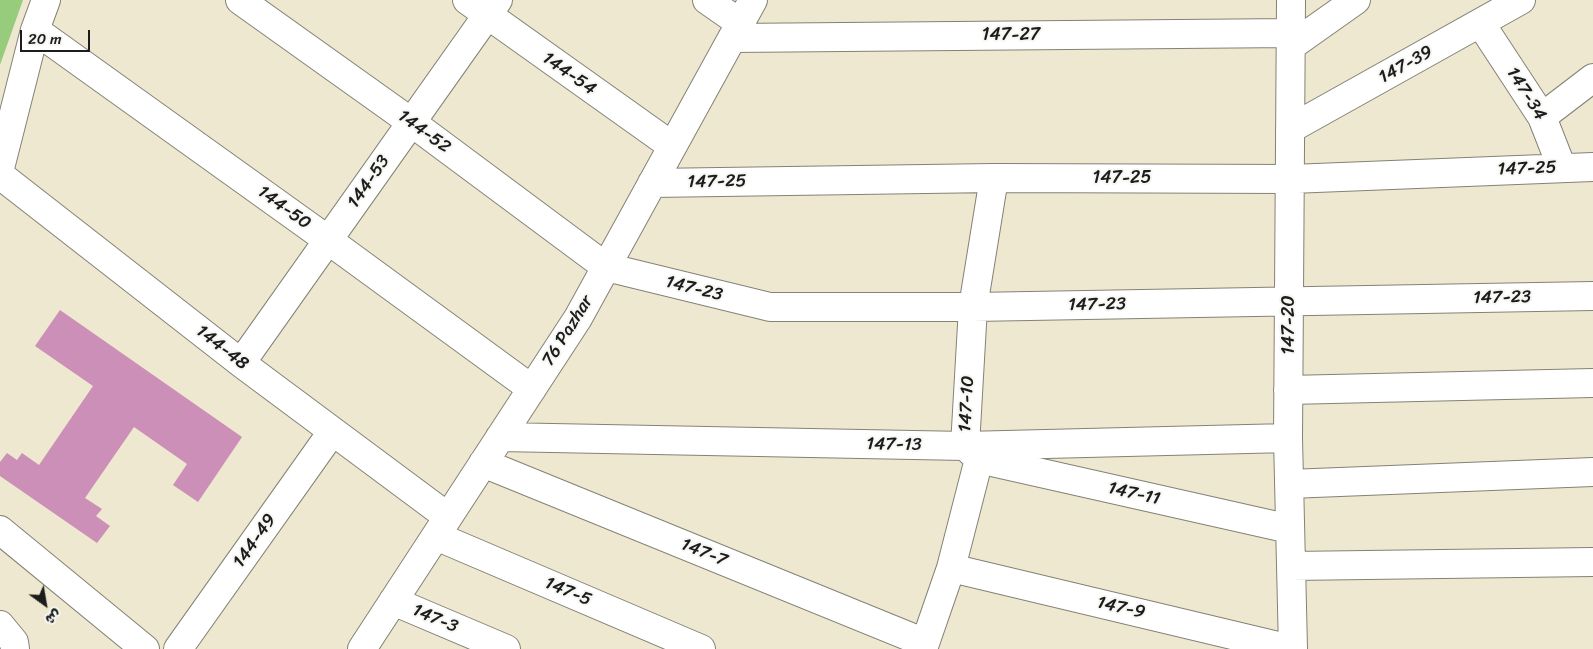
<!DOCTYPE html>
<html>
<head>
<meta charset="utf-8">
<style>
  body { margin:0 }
  #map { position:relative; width:1593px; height:649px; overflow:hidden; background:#ede8cf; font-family:Sriracha,"Playpen Sans Arabic",sans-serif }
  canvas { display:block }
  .north { position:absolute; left:20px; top:579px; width:50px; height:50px; -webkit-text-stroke:4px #f6f6f2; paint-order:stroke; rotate:148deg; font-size:14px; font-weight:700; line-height:20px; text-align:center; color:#1c1c1c }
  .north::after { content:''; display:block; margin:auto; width:18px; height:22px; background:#1c1c1c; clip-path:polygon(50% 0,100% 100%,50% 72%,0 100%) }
  .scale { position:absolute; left:20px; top:30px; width:70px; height:22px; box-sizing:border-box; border:2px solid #1c1c1c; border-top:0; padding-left:6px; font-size:15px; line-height:18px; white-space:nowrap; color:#1c1c1c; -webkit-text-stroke:4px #f6f6f2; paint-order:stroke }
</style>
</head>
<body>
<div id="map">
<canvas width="1593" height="649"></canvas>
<div class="north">ش</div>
<div class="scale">20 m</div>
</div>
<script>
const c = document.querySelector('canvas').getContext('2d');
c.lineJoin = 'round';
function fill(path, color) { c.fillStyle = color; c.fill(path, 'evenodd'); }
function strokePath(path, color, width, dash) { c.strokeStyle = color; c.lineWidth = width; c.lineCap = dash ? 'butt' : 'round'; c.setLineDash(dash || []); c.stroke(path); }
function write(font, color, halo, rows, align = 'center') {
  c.font = font + ' Sriracha,sans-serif'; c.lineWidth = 4; c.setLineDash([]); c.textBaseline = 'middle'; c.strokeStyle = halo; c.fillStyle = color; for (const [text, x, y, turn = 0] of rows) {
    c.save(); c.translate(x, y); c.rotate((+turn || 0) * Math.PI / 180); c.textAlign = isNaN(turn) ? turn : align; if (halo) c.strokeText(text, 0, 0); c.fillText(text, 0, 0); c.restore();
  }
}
fill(new Path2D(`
  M0,0H23L0,65Z`), '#98cc7d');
fill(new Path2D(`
  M60,310L242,437L198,502L173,485L187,464L134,427L85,498L102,509L96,516L110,526L97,543L0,476V462L7,453L17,460L22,453L39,465L93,386L35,346Z`), '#cc8fb7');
const minor = new Path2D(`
  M240,0L411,122L606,267L770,307H973L1593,296
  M467,0L672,146
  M707,0L740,23
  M1291,0L1288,438L1293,649
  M1481,24L1542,117L1562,168
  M35,30L328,240L532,389
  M732,38L1291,33
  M1291,46L1356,0
  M1542,117L1593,78
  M1290,129L1521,0
  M0,168L35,30L46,0
  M0,175L241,363L448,517
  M994,178L973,307L965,446L979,459L1290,529
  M652,183L994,178L1291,179L1593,167
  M241,363L498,0
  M1288,390L1593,383
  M500,437L965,446L1288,438
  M483,463L925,643
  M1289,484L1593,472
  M0,530L145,649
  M436,536L701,649
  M1291,566L1593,562
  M951,568L1291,649
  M393,601L506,649
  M0,625L14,642L15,649
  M178,649L332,432
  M362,649L578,318L753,0
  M923,649L951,568L979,459`);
strokePath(minor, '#848276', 30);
strokePath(minor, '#fff', 28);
write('18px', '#1c1c1c', '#f6f6f2', [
  ["147-27",1011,35],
  ["147-39",1406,65,-29],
  ["144-54",569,74,35],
  ["147-34",1526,94,58],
  ["144-52",424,132,36],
  ["147-25",1527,169,-2],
  ["147-25",1122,178],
  ["144-53",369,182,-55],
  ["147-25",717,182,-1],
  ["144-50",284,208,36],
  ["147-23",694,289,14],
  ["147-23",1502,298,-1],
  ["147-23",1097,305,-1],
  ["147-20",1289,325,-90],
  ["76 Pazhar",568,331,-58],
  ["144-48",222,348,38],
  ["147-10",967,404,-87],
  ["147-13",894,445,1],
  ["147-11",1134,494,13],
  ["144-49",255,541,-55],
  ["147-7",704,553,22],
  ["147-5",568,592,23],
  ["147-9",1121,608,13],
  ["147-3",435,619,23]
]);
</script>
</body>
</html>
